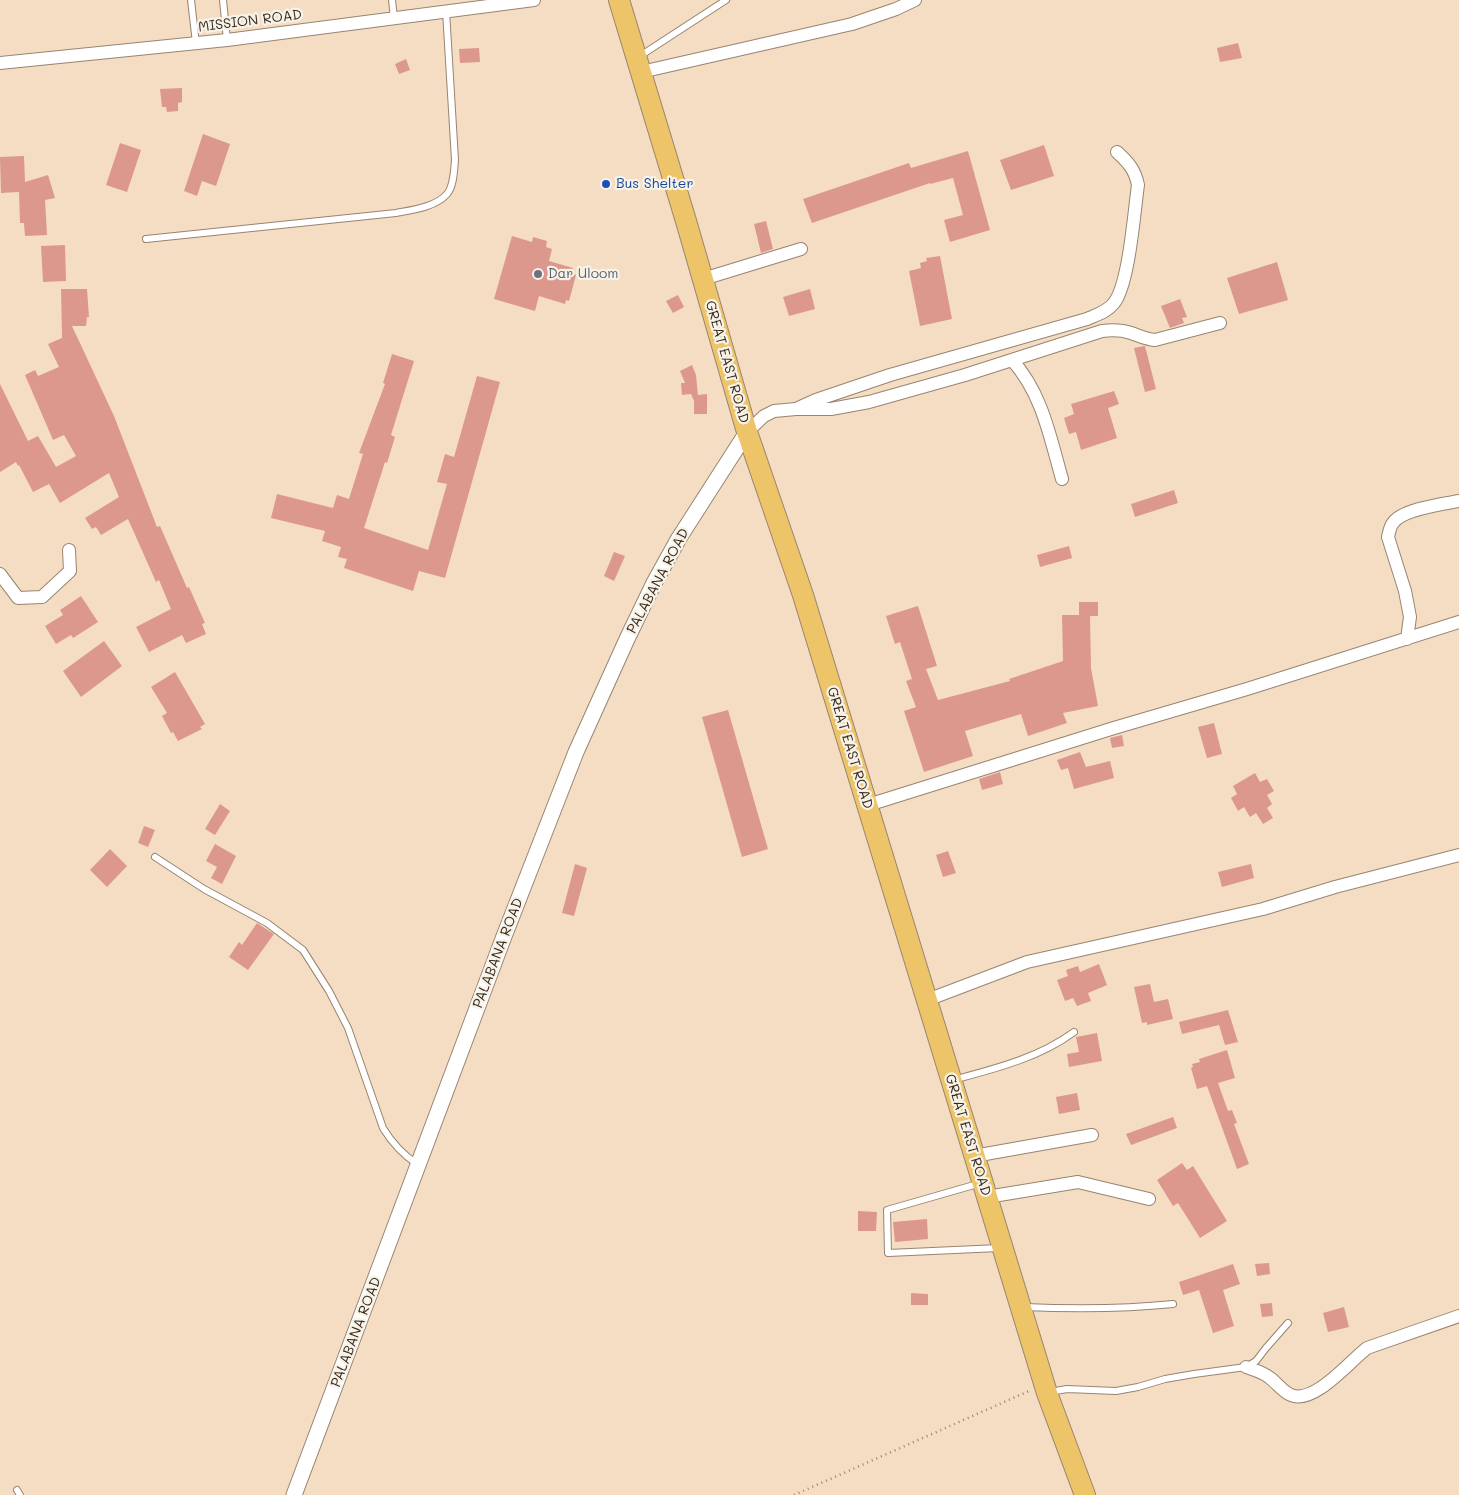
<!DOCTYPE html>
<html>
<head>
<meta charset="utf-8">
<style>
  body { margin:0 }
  canvas { display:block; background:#f4ddc2 }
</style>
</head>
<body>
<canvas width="1459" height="1495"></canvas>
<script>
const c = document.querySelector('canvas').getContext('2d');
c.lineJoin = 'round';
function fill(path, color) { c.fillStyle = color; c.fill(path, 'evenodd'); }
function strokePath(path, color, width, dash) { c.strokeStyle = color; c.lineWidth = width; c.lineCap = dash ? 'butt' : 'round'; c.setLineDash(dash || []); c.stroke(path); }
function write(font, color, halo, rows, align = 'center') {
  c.font = font + ' Mali,sans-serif'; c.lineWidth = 4.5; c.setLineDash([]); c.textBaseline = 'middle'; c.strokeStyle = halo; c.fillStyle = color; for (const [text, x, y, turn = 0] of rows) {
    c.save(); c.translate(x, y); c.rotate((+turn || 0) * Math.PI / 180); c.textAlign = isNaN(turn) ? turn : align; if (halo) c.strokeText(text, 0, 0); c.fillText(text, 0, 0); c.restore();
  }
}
fill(new Path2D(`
  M1238,43L1242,58L1220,62L1217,48Z
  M479,48L480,62L460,63L459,49Z
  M406,59L410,70L399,74L395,64Z
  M182,88V102L178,103V111L167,112L166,107H162L160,89Z
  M203,134L230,144L216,186L202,181L197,196L184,191Z
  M120,143L141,150L127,192L106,185Z
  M1044,145L1054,176L1011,190L1000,160Z
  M968,151L990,230L950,242L944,220L963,215L953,178L930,184V183L812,223L803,199L909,163L911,168Z
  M24,156L25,182L48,175L55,198L45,200L47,235L25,236L24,223H20L19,192L1,193L0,157Z
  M766,221L773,249L761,253L754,224Z
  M512,236L532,242L533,237L547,241L546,247L552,249L549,261L573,268L571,273L576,275L569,301L566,300L565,304L539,296L535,311L494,299Z
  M65,245L66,281L43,282L41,246Z
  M940,256L952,319L920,326L909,271L921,268L920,263L927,261L926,258Z
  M1277,262L1288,300L1239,314L1227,278Z
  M61,289H87L89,317H87L86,326H72L114,416L157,527L160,526L187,588L189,587L205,623L202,624L206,634L186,643L182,635L149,652L136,627L171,609L159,580L156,582L128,519L101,535L96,527L92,529L85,518L119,497L109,473L60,503L49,484L33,492L19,465L18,466L16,462L0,472V384L28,441L38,436L56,467L76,456L64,435L53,440L25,375L35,370L38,376L59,367L48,344L62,338Z
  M810,289L815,309L789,316L783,297Z
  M678,295L684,307L673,313L666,301Z
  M1180,299L1187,317L1182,318L1184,323L1170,328L1161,306Z
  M1144,346H1145L1156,389L1145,392L1134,348Z
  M392,354L414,361L391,435L395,437L387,463L385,462L364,528L428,550L447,484L437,482L445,454L454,457L477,376L500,382L445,578L419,571L413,591L344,568L347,559L338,557L341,547L322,541L325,531L271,518L277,494L333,508L337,495L349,499L363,454L359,453L385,384L383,383Z
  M692,365L696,375L698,395L707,394V414H694V401L691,394L682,395L681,383H685L680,371Z
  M1114,391L1119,404L1108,408L1117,438L1081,450L1076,432L1069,434L1064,418L1074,414L1071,404Z
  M1174,490L1178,503L1135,517L1131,504Z
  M1069,546L1072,558L1040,567L1037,555Z
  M614,552L625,556L614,581L604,576Z
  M81,596L98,622L73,638L71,635L56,644L45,626L63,615L60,610Z
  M1079,602H1098V616H1090L1091,668L1098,706L1063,713L1067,723L1028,736L1021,714L965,731L973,756L924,772L904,711L916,707L906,681L912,679L900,642L895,644L886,616L918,606L937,666L926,669L938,700L1010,681L1009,679L1063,661L1062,615H1079Z
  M104,641L122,666L81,697L63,671Z
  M175,672L205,724L200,727L202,729L178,741L173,732L171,733L162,716L167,713L151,687Z
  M728,710L768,849L742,857L702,717Z
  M1214,723L1222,754L1207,758L1198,727Z
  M1122,735L1124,746L1112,748L1110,738Z
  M1080,752L1086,767L1110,761L1114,778L1074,789L1068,768L1061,770L1057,760Z
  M1000,772L1003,784L982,790L979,779Z
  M1255,773L1260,782L1267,779L1274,791L1267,795L1272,804L1267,808L1273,818L1263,824L1256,813L1250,817L1244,807L1238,811L1231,798L1237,794L1233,786Z
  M220,804L230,811L215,835L205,829Z
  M144,826L155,830L148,847L138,843Z
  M215,844L236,856L222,884L211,878L217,867L206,861Z
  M110,849L127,866L107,887L90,870Z
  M948,851L956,873L943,877L936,855Z
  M575,864L587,868L574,916L562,913Z
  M1251,864L1254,878L1222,887L1218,872Z
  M257,923L274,934L248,970L229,957L239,942L242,945Z
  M1099,964L1107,985L1088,993L1091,1001L1077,1006L1073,998L1065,1001L1057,980L1068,976L1066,970L1078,966L1080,972Z
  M1150,984L1154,1002L1168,999L1173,1019L1147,1025V1022L1142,1023L1134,987Z
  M1228,1010L1238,1042L1225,1045L1219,1025L1182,1034L1179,1022Z
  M1097,1033L1102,1061L1069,1067L1067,1054L1079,1052L1076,1037Z
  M1227,1050L1235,1078L1218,1083L1228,1111L1232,1110L1237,1123L1234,1124L1249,1164L1237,1169L1207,1086L1197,1089L1191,1068L1193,1067L1192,1064L1200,1062L1199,1059Z
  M1077,1093L1080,1110L1059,1114L1056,1097Z
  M1173,1117L1177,1128L1131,1145L1126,1134Z
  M1182,1163L1187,1170L1193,1166L1227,1221L1200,1238L1178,1203L1173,1206L1157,1180Z
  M858,1211L877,1212L876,1231H858Z
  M927,1219L928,1239L895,1242L893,1222Z
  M1269,1263L1270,1274L1257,1276L1255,1264Z
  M1233,1264L1240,1284L1223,1290L1234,1326L1213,1333L1199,1290L1183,1295L1179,1282Z
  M911,1293L928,1294V1305H911Z
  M1272,1303L1273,1316L1262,1317L1260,1304Z
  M1344,1307L1349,1327L1328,1332L1323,1313Z`), '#dd988e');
const service = new Path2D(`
  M191,0L196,43
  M223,0L227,40
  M392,0L394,18
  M640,56L726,0
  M146,239L396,213C412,210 436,207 447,194C454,186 454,170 455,160L446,11
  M155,857L204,889L267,923L303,950L329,991L348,1028L383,1128C392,1143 402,1154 417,1164
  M953,1080C994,1069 1039,1058 1074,1032
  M981,1183L887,1210L888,1253L999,1248
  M1024,1307C1074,1309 1124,1309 1173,1304
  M1050,1392L1067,1389L1116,1391L1138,1387L1165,1379L1194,1374L1246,1367L1256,1361L1266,1348L1288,1323
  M17,1490L20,1495`);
const minor = new Path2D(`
  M0,63L227,40L534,0
  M641,72L852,24L896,9L915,0
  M703,279L801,249
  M1012,360C1042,393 1050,437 1062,479
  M796,409L816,400L890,375L1087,319C1096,315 1107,312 1114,303C1129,284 1134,213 1138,185C1135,170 1129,163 1117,152
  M747,432L764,416L774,411L796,409H831L869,402L965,375L1102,331C1111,330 1122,330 1131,333C1140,336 1146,339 1155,340L1220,323
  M0,574L18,598L42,597L70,571L69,550
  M1407,639L1410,617L1405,591L1388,537C1389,533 1390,526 1393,523C1402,509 1443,504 1459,501
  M868,805L1114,728L1247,689L1459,622
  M927,1000L1027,962L1263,909L1335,887L1459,855
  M974,1156L1092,1135
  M987,1197L1078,1182L1149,1199
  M1246,1367C1254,1370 1263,1372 1270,1378C1277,1383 1283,1392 1291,1395C1314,1405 1350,1361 1367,1348L1459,1316`);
const tertiary = new Path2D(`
  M294,1495L503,939L576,752L627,639L654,583L679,538L747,432`);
const trunk = new Path2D(`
  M619,0L686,221L747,432L803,595L1047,1393L1085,1495`);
strokePath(service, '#988470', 8);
strokePath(minor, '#988470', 14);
strokePath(tertiary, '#988470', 17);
strokePath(trunk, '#988470', 22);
strokePath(new Path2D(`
  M794,1495L1029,1391`), '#988470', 2.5, [1, 4]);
strokePath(service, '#fff', 6);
strokePath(minor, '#fff', 12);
strokePath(tertiary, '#fff', 15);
strokePath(trunk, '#eec469', 20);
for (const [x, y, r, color] of [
  [606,184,5,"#1a4fb4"],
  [538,274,5,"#6b7280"]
]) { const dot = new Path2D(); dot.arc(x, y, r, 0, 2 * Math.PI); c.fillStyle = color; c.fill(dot); strokePath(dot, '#f7f3e8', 2); }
write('14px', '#3b2a1e', '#f7f3e8', [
  ["MISSION ROAD",250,21,-7],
  ["GREAT EAST ROAD",727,362,74],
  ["PALABANA ROAD",658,581,-62],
  ["GREAT EAST ROAD",850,748,73],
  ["PALABANA ROAD",498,953,-69],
  ["GREAT EAST ROAD",968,1135,73],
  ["PALABANA ROAD",356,1332,-69]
]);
write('14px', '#164399', '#f7f3e8', [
  ["Bus Shelter",616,184]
], 'left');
write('14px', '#5b616d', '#f7f3e8', [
  ["Dar Uloom",548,274]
], 'left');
</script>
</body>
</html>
